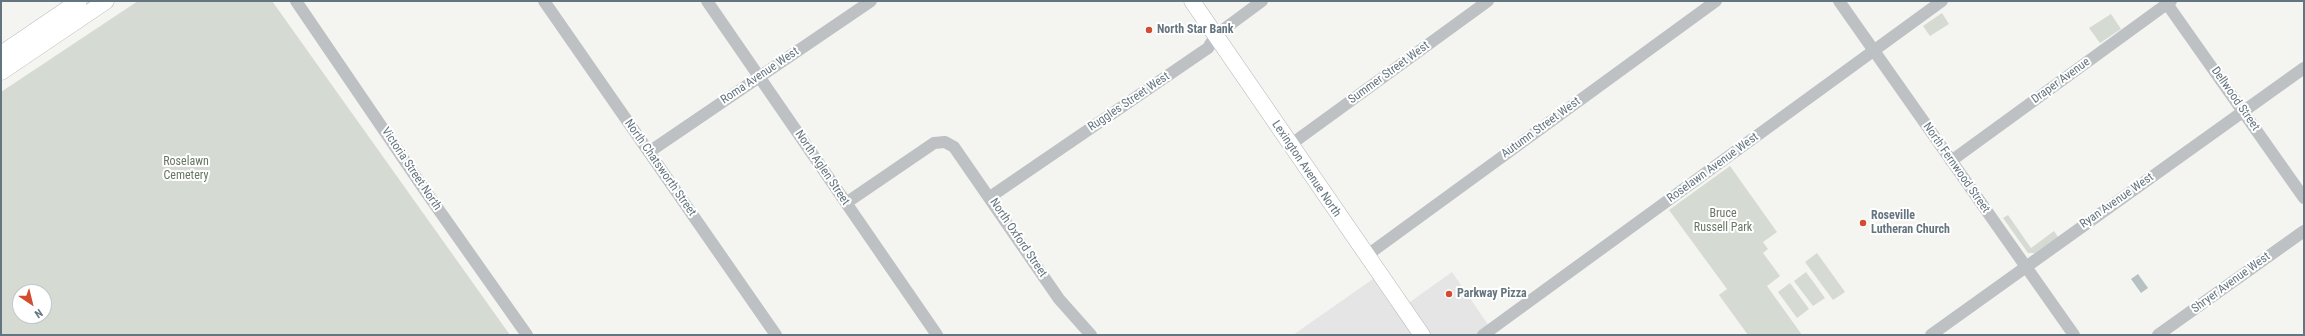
<!DOCTYPE html>
<html>
<head>
<meta charset="utf-8">
<style>
  body { margin:0 }
  #map { position:relative; width:2305px; height:336px; overflow:hidden; background:#f4f4f0; font-family:"Roboto Condensed",sans-serif }
  canvas { display:block }
  .frame { position:absolute; inset:0; border:2px solid #65757f; pointer-events:none }
  .north { position:absolute; left:12px; top:284px; width:40px; height:40px; box-sizing:border-box; background:#fff; border:1px solid #c1c8cc; border-radius:50%; rotate:145deg; font-size:11px; font-weight:700; line-height:16px; text-align:center; color:#65757f }
  .north::after { content:''; display:block; margin:auto; width:14px; height:18px; background:#d44c30; clip-path:polygon(50% 0,100% 100%,50% 72%,0 100%) }
</style>
</head>
<body>
<div id="map">
<canvas width="2305" height="336"></canvas>
<div class="frame"></div>
<div class="north">N</div>
</div>
<script>
const c = document.querySelector('canvas').getContext('2d');
c.lineJoin = 'round';
function fill(path, color) { c.fillStyle = color; c.fill(path, 'evenodd'); }
function strokePath(path, color, width, dash) { c.strokeStyle = color; c.lineWidth = width; c.lineCap = dash ? 'butt' : 'round'; c.setLineDash(dash || []); c.stroke(path); }
function write(font, color, halo, rows, align = 'center') {
  c.font = font + ' "Roboto Condensed",sans-serif'; c.lineWidth = 4; c.setLineDash([]); c.textBaseline = 'middle'; c.strokeStyle = halo; c.fillStyle = color; for (const [text, x, y, turn = 0] of rows) {
    c.save(); c.translate(x, y); c.rotate((+turn || 0) * Math.PI / 180); c.textAlign = isNaN(turn) ? turn : align; if (halo) c.strokeText(text, 0, 0); c.fillText(text, 0, 0); c.restore();
  }
}
fill(new Path2D(`
  M1452,272L1495,335H1293L1373,279L1396,312Z`), '#e4e5e4');
fill(new Path2D(`
  M138,1H272L510,335H1V92ZM20,292H44V316H20Z
  M1942,13L1949,24L1930,36L1923,26Z
  M2111,14L2121,29L2100,43L2089,28Z
  M1730,166L1777,232L1763,242L1768,249L1763,253L1780,276L1767,286L1802,335H1748L1719,295L1727,289L1669,210Z
  M2008,215L2031,248L2054,231L2058,237L2035,253H2028L2003,218Z
  M1817,253L1845,292L1833,300L1805,262Z
  M1806,272L1825,298L1813,306L1794,281Z
  M1790,283L1809,309L1797,318L1778,292Z`), '#d5dad2');
fill(new Path2D(`
  M2138,274L2148,288L2141,293L2131,279Z`), '#b6c1c4');
const major = new Path2D(`
  M1192,1L1422,335
  M1,54L79,1
  M1,72L106,1`);
strokePath(major, '#b1b5b8', 17);
strokePath(new Path2D(`
  M296,1L424,189L527,335
  M544,1L776,335
  M707,1L937,335
  M1839,1L2074,335
  M2165,1L2304,198
  M1290,145L1488,1
  M649,152L871,1
  M1951,161L2171,1
  M990,197L1208,48L1216,35L1262,1
  M846,203L934,143L945,142L954,147L1059,299L1091,335
  M1366,256L1716,1
  M1483,335L1942,1
  M1931,335L2304,68
  M2158,335L2304,231`), '#bdc1c4', 12);
strokePath(major, '#fff', 16);
for (const [x, y, r, color] of [
  [1149,30,4,"#d44c30"],
  [1863,223,4,"#d44c30"],
  [1449,294,4,"#d44c30"]
]) { const dot = new Path2D(); dot.arc(x, y, r, 0, 2 * Math.PI); c.fillStyle = color; c.fill(dot); strokePath(dot, '#fff', 1.5); }
write('bold 12px', '#65757f', '#fff', [
  ["North Star Bank",1157,30],
  ["Roseville",1871,216],
  ["Lutheran Church",1871,230],
  ["Parkway Pizza",1457,294]
], 'left');
write('12px', '#65757f', '#fff', [
  ["Summer Street West",1389,73,-36],
  ["Roma Avenue West",760,76,-34],
  ["Draper Avenue",2061,81,-36],
  ["Dellwood Street",2235,99,55],
  ["Ruggles Street West",1129,102,-34],
  ["Autumn Street West",1541,128,-36],
  ["North Chatsworth Street",660,168,55],
  ["North Aglen Street",822,168,56],
  ["Roselawn Avenue West",1713,168,-36],
  ["North Fernwood Street",1956,168,55],
  ["Victoria Street North",411,169,56],
  ["Lexington Avenue North",1306,169,56],
  ["Ryan Avenue West",2117,201,-35],
  ["North Oxford Street",1018,238,56],
  ["Shryer Avenue West",2231,283,-36]
]);
write('12px', '#687663', '#fff', [
  ["Roselawn",186,162],
  ["Cemetery",186,176],
  ["Bruce",1723,214],
  ["Russell Park",1723,228]
]);
</script>
</body>
</html>
